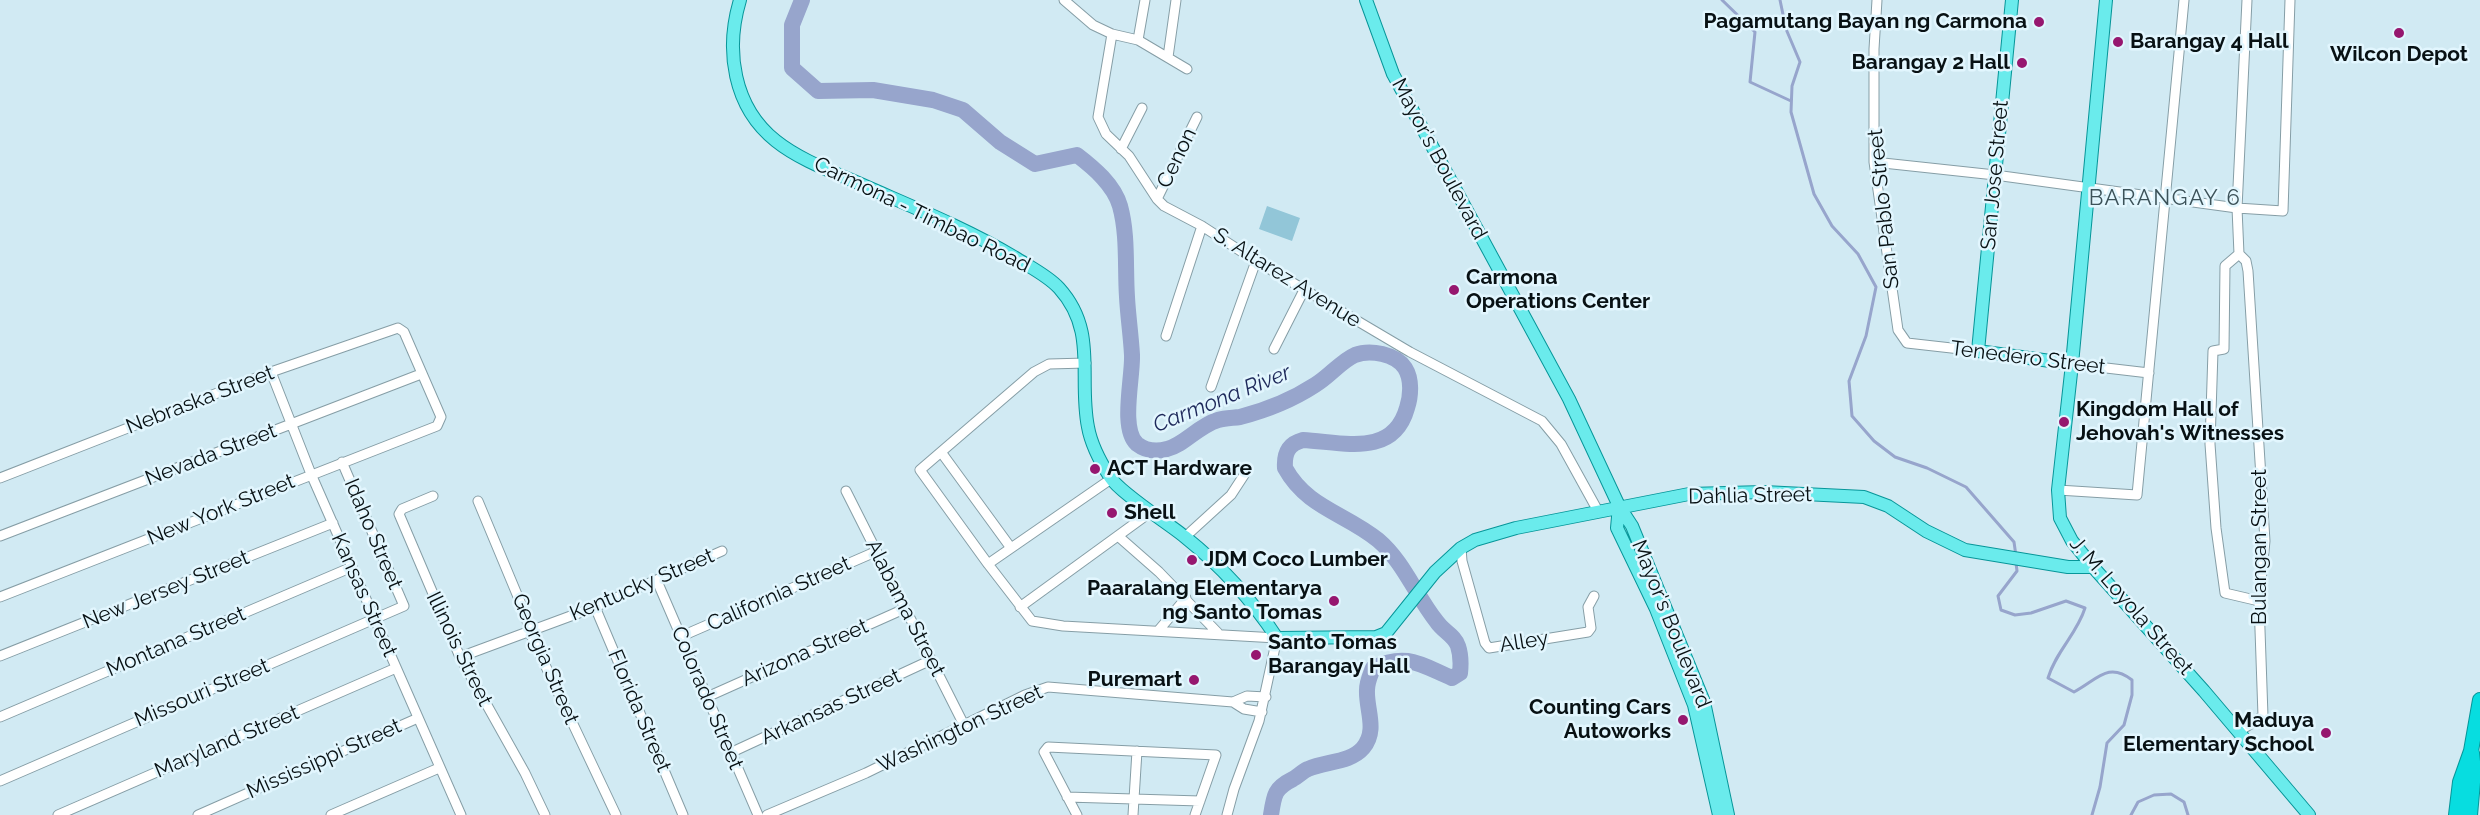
<!DOCTYPE html>
<html>
<head>
<meta charset="utf-8">
<style>
  body { margin:0 }
  canvas { display:block; background:#d1eaf3 }
</style>
</head>
<body>
<canvas width="2480" height="815"></canvas>
<script>
const c = document.querySelector('canvas').getContext('2d');
c.lineJoin = 'round';
function fill(path, color) { c.fillStyle = color; c.fill(path, 'evenodd'); }
function strokePath(path, color, width, dash) { c.strokeStyle = color; c.lineWidth = width; c.lineCap = dash ? 'butt' : 'round'; c.setLineDash(dash || []); c.stroke(path); }
function write(font, color, halo, rows, align = 'center') {
  c.font = font + ' Raleway,sans-serif'; c.lineWidth = 5; c.setLineDash([]); c.textBaseline = 'middle'; c.strokeStyle = halo; c.fillStyle = color; for (const [text, x, y, turn = 0] of rows) {
    c.save(); c.translate(x, y); c.rotate((+turn || 0) * Math.PI / 180); c.textAlign = isNaN(turn) ? turn : align; if (halo) c.strokeText(text, 0, 0); c.fillText(text, 0, 0); c.restore();
  }
}
fill(new Path2D(`
  M1267,206L1300,218L1292,241L1259,229Z`), '#92c6d8');
strokePath(new Path2D(`
  M1722,0L1755,32L1750,82L1791,101
  M1780,0L1786,29L1800,62L1792,86L1791,112L1814,194L1832,226L1858,254L1876,287L1866,336L1849,381L1852,416L1874,441L1895,457L1927,468L1966,487L2014,542L2016,556
  M2016,563L2017,571L1998,596L2001,610L2015,615L2031,613L2066,601L2085,608C2077,634 2056,651 2048,678L2074,692C2097,680 2108,661 2132,680V695L2124,725L2107,743L2100,787L2092,815
  M2131,815L2138,802L2154,795L2171,794L2184,802L2188,815`), '#97a5cc', 3);
strokePath(new Path2D(`
  M802,0L792,25V68L818,91L873,90L933,100L963,110L1000,142L1035,164L1077,155C1094,168 1114,185 1120,206C1128,235 1125,267 1127,297C1128,316 1131,336 1132,355C1133,377 1120,429 1137,444C1146,451 1156,452 1167,449C1184,445 1198,426 1218,420C1225,418 1233,418 1240,417C1267,410 1292,400 1315,385C1329,377 1341,361 1355,355C1370,349 1396,354 1405,368C1412,379 1411,396 1407,408C1393,458 1343,442 1303,440C1288,444 1284,453 1285,468C1307,508 1345,513 1378,540C1404,562 1416,596 1437,622C1443,631 1455,636 1458,646C1461,655 1461,664 1460,673L1452,678C1421,665 1407,652 1373,668C1370,676 1367,682 1367,690C1366,710 1378,730 1363,748C1350,763 1326,761 1308,769C1303,771 1298,776 1293,779C1275,788 1274,794 1271,815`), '#97a5cc', 16);
const minor = new Path2D(`
  M1064,0L1093,25L1112,34L1098,117L1106,134L1129,156L1157,199L1164,206L1202,226L1256,261L1410,352L1542,421L1561,444L1598,511
  M1877,0L1874,49V162L1898,330L1907,343L1978,351
  M1112,34L1138,40L1187,69
  M1138,40L1145,0
  M1168,57L1176,0
  M1121,149L1142,108
  M1874,162L1995,175L2237,208L2283,211L2290,0
  M1157,199L1197,117
  M2239,254L2225,266L2224,349L2213,351L2210,444L2216,528L2225,593L2259,601
  M1166,336L1202,226
  M1274,349L1304,290
  M1086,363L1049,364L1034,372L920,470L988,564L1032,621L1063,626L1277,638L1259,721L1234,789L1227,815
  M2072,364L2149,373
  M271,372L311,474L461,815
  M1211,387L1256,261
  M941,452L1011,548
  M0,478L271,372L398,328L404,332L441,417L437,426L0,597
  M2058,490L2137,495L2184,0
  M846,491L964,725
  M433,496L402,509L399,514L460,657L525,773L545,815
  M478,501L526,616L529,631L616,815
  M0,536L421,374
  M1118,536L1159,572L1218,633
  M1185,537L1231,495L1246,472
  M1461,548L1462,561L1485,643L1489,648L1588,632L1591,628L1588,607L1594,596
  M988,564L1111,479
  M657,581L758,815
  M595,607L683,815
  M1020,607L1152,511
  M1158,631L1186,598
  M682,636L875,552
  M0,656L333,523
  M460,657L595,607L722,551
  M707,697L904,609
  M1233,702L1244,709L1262,712
  M0,717L352,567
  M2238,732L2263,716L2259,601L2265,541L2248,271L2246,261L2239,254L2237,208L2247,0
  M730,753L931,660
  M0,781L404,606L342,462
  M1067,797L1200,801
  M58,815L396,668
  M198,815L418,718
  M331,815L439,768
  M767,815L866,773L1025,695L1048,687L1233,702L1247,696L1266,697
  M1077,815L1044,752L1048,747L1216,755L1195,815
  M1133,815L1137,751`);
const major = new Path2D(`
  M740,0C725,50 733,107 776,141C801,161 836,173 865,186C915,208 967,229 1014,257C1028,266 1047,275 1059,288C1098,331 1078,377 1088,427C1091,444 1101,463 1110,477C1120,493 1168,523 1185,537C1220,565 1252,600 1277,638L1376,637L1386,633L1435,572L1461,548L1475,540L1516,528L1689,494L1764,492L1864,497L1888,506L1926,531L1965,550L2068,567H2093
  M1366,0L1393,74L1569,399L1619,506L1632,526L1704,702L1728,815
  M2012,0L1978,351L2072,364
  M2106,0L2072,364L2058,490L2060,518L2072,541L2093,567L2204,691L2309,815
  M1619,506L1617,528L1656,609L1694,705L1719,815`);
const highway = new Path2D(`
  M2456,815L2460,782L2471,751L2480,700
  M2470,815L2474,771L2472,753`);
strokePath(minor, '#869ea6', 11);
strokePath(major, '#079699', 14);
strokePath(highway, '#079699', 16);
strokePath(minor, '#fff', 9);
strokePath(major, '#6aebec', 12);
strokePath(highway, '#07dde0', 14);
for (const [x, y, r, color] of [
  [2039,22,6,"#96176f"],
  [2399,33,6,"#96176f"],
  [2118,42,6,"#96176f"],
  [2022,63,6,"#96176f"],
  [1454,290,6,"#96176f"],
  [2064,422,6,"#96176f"],
  [1095,469,6,"#96176f"],
  [1112,513,6,"#96176f"],
  [1192,560,6,"#96176f"],
  [1334,601,6,"#96176f"],
  [1256,655,6,"#96176f"],
  [1194,680,6,"#96176f"],
  [1683,720,6,"#96176f"],
  [2326,733,6,"#96176f"]
]) { const dot = new Path2D(); dot.arc(x, y, r, 0, 2 * Math.PI); c.fillStyle = color; c.fill(dot); strokePath(dot, '#e2f6fe', 2); }
write('bold 21px', '#081114', '#e2f6fe', [
  ["Pagamutang Bayan ng Carmona",2027,22,"right"],
  ["Barangay 4 Hall",2130,42],
  ["Wilcon Depot",2399,55,"center"],
  ["Barangay 2 Hall",2010,63,"right"],
  ["Carmona",1466,278],
  ["Operations Center",1466,302],
  ["Kingdom Hall of",2076,410],
  ["Jehovah's Witnesses",2076,434],
  ["ACT Hardware",1107,469],
  ["Shell",1124,513],
  ["JDM Coco Lumber",1204,560],
  ["Paaralang Elementarya",1322,589,"right"],
  ["ng Santo Tomas",1322,613,"right"],
  ["Santo Tomas",1268,643],
  ["Barangay Hall",1268,667],
  ["Puremart",1182,680,"right"],
  ["Counting Cars",1671,708,"right"],
  ["Autoworks",1671,732,"right"],
  ["Maduya",2314,721,"right"],
  ["Elementary School",2314,745,"right"]
], 'left');
write('21px', '#081114', '#e2f6fe', [
  ["Cenon",1177,158,-64],
  ["Mayor's Boulevard",1439,159,62],
  ["San Jose Street",1995,175,-85],
  ["San Pablo Street",1884,209,-96],
  ["Carmona - Timbao Road",922,215,26],
  ["S. Altarez Avenue",1287,278,32],
  ["Tenedero Street",2028,358,7],
  ["Nebraska Street",200,400,-21],
  ["Nevada Street",211,455,-21],
  ["Dahlia Street",1750,496,-1],
  ["New York Street",221,510,-22],
  ["Idaho Street",373,534,67],
  ["Bulangan Street",2260,547,-90],
  ["Kentucky Street",642,585,-23],
  ["New Jersey Street",166,590,-22],
  ["California Street",779,594,-24],
  ["Kansas Street",364,595,66],
  ["J. M. Loyola Street",2131,606,49],
  ["Alabama Street",905,608,63],
  ["Mayor's Boulevard",1671,624,68],
  ["Montana Street",176,642,-23],
  ["Alley",1524,642,-9],
  ["Illinois Street",459,649,64],
  ["Arizona Street",805,653,-24],
  ["Georgia Street",545,659,67],
  ["Missouri Street",202,693,-23],
  ["Colorado Street",707,698,67],
  ["Arkansas Street",831,707,-25],
  ["Florida Street",639,711,67],
  ["Washington Street",960,729,-25],
  ["Maryland Street",227,742,-23],
  ["Mississippi Street",324,759,-24]
]);
c.letterSpacing = '1.5px';
write('22px', '#3c5259', '#e2f6fe', [
  ["BARANGAY 6",2165,198]
]);
c.letterSpacing = '0px';
write('italic 22px', '#1d285a', '#e2f6fe', [
  ["Carmona River",1222,399,-22]
]);
</script>
</body>
</html>
